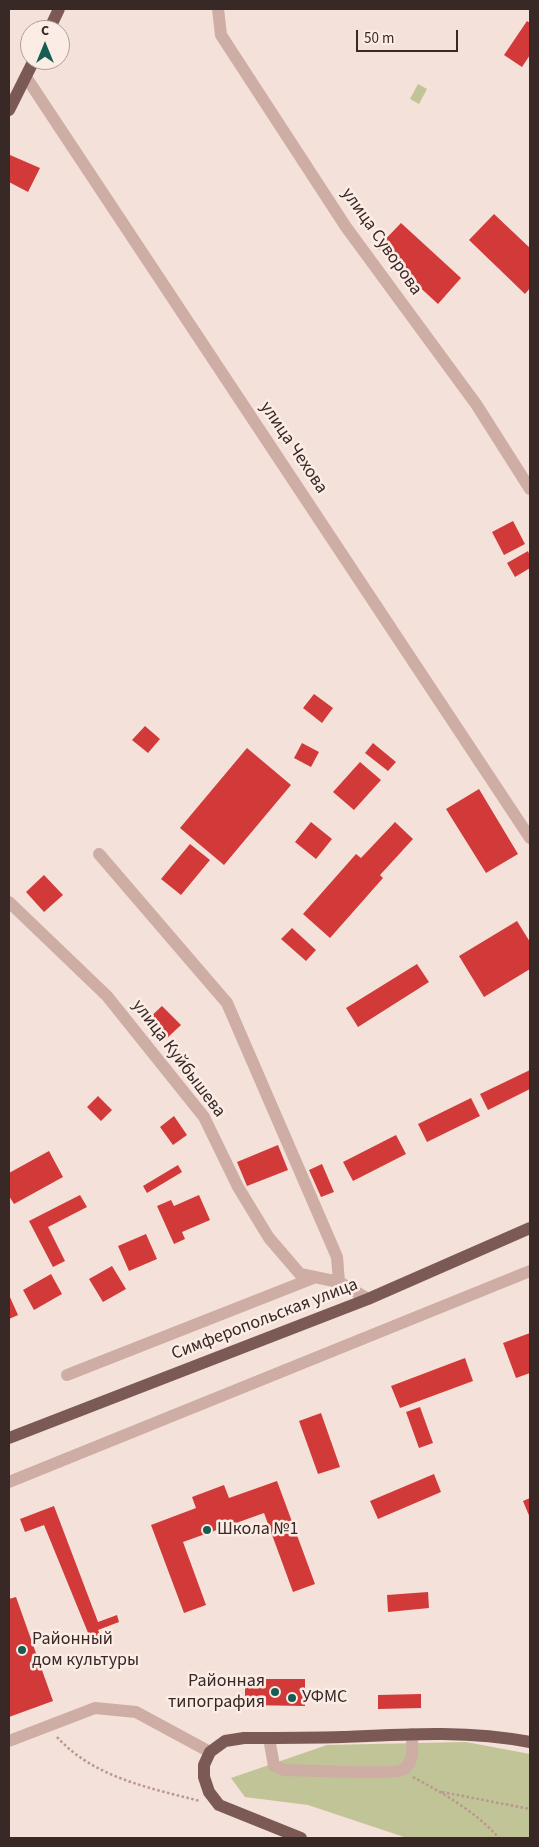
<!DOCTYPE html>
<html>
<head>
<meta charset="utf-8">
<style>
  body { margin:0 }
  #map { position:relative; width:539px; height:1847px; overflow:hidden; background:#f4e1d9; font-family:"Source Sans 3",sans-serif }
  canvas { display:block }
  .frame { position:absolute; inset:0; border:10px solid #382826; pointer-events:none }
  .north { position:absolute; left:20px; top:20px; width:50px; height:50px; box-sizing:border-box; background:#fbece6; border:1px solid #ad9e99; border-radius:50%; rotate:0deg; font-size:14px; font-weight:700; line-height:20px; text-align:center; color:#382826 }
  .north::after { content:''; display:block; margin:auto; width:18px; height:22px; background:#175d52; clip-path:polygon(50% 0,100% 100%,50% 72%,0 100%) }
  .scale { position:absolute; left:356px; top:30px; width:102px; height:22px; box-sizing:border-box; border:2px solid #382826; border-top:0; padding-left:6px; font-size:15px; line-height:18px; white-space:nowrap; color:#382826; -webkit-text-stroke:4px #fbece6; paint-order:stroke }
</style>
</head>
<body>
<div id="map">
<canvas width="539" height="1847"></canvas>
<div class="frame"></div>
<div class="north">С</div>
<div class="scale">50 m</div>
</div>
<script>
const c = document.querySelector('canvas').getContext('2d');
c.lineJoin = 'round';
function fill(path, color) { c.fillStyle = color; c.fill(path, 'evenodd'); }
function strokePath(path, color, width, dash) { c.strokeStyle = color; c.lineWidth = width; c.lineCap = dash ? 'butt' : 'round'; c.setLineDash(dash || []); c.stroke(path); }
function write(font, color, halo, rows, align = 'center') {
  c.font = font + ' "Source Sans 3",sans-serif'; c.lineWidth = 5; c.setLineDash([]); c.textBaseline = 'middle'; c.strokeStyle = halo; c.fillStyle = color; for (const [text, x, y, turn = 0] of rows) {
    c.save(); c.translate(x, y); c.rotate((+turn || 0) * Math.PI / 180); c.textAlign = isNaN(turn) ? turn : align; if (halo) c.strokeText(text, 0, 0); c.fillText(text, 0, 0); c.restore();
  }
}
fill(new Path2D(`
  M418,84L427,89L419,104L410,99Z
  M466,1742L530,1754V1838H407L308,1805L245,1797L231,1778L327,1745Z`), '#c0c497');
fill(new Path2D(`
  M527,21L530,23V55L522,67L504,55Z
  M10,155L40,168L28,192L9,182Z
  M494,214L530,248V288L525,294L469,240Z
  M401,223L461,278L438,304L377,248Z
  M513,521L525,544L504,555L492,532Z
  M528,551L530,556V568L515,577L507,563Z
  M314,694L333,708L322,723L303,708Z
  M145,726L160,739L148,753L132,740Z
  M302,743L319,752L311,767L294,758Z
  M373,743L396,762L388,771L365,753Z
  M247,748L291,785L224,865L180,828Z
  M360,762L381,780L354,810L333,792Z
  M479,789L518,854L486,873L446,809Z
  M311,822L332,839L316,859L295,842Z
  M395,822L413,839L380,875L383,878L330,938L303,914L356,854L361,858Z
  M190,844L210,860L181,895L161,879Z
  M44,875L63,895L44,912L26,892Z
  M517,921L530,942V969L484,997L459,956Z
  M292,928L316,950L306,961L281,939Z
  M417,964L429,982L358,1027L346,1008Z
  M162,1006L181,1025L165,1040L147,1020Z
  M530,1070V1089L488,1110L480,1094Z
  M98,1096L112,1110L101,1121L87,1107Z
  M471,1098L480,1116L427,1142L418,1124Z
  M174,1116L187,1135L173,1145L160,1127Z
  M396,1135L406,1154L353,1181L343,1162Z
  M278,1145L288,1170L247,1186L237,1162Z
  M49,1151L63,1177L14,1204L9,1196V1173Z
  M322,1164L334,1192L321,1197L309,1170Z
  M178,1165L182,1172L147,1193L143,1186Z
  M80,1195L87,1207L48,1227L65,1261L53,1267L29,1221Z
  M199,1195L210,1220L182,1232L185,1239L174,1244L157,1206L171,1200L174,1206Z
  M146,1234L157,1259L129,1271L118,1246Z
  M112,1266L126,1289L103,1302L89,1279Z
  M51,1274L62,1294L34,1310L23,1290Z
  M9,1295L18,1315L9,1319Z
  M530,1333V1373L516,1378L503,1343Z
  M465,1358L473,1381L400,1408L391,1386Z
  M420,1407L433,1443L419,1448L406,1412Z
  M321,1413L340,1467L318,1474L299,1421Z
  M434,1474L441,1492L378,1519L370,1501Z
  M277,1481L315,1584L293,1592L264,1513L183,1542L206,1605L184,1613L151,1525L196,1508L192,1497L224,1485L229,1498Z
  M530,1498V1518L523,1501Z
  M54,1506L98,1622L117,1615L119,1622L98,1630L103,1641L93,1645L44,1525L25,1532L20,1519Z
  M428,1592L429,1608L388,1612L387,1595Z
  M16,1597L53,1701L9,1717V1599Z
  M245,1679H305V1706L245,1705Z
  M421,1694V1708L378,1709V1695Z`), '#d23a39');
strokePath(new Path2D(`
  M57,1737C93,1777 149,1788 200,1801
  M413,1777C444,1794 475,1811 499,1838
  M442,1792L530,1809`), '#b9968e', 2.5, [2.5, 2.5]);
strokePath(new Path2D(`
  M218,9L221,35L346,227L476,404L530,489
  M26,77L530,838
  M99,854L227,1003L337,1257L339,1282
  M9,902L107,996L204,1117L238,1187L269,1238L300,1274L339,1282L368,1299
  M67,1375L316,1277
  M9,1482L530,1271
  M269,1738L274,1766L285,1770C303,1770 392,1775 402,1770C415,1764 412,1745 412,1734
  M9,1741L95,1708L136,1712L210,1752`), '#cdada4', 12);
strokePath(new Path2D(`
  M49,30L59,9
  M9,110L34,60
  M9,1438L368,1299L530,1228
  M301,1838L219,1805L209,1792L204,1777V1765L210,1752L225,1741L244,1738C277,1738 310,1738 343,1737C406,1734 468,1730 530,1742`), '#7b5a56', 12);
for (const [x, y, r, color] of [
  [207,1530,5,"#175d52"],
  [22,1650,5,"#175d52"],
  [275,1692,5,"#175d52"],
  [292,1698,5,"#175d52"]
]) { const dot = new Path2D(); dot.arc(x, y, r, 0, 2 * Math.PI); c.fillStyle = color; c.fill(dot); strokePath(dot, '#fbece6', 2); }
write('18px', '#382826', '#fbece6', [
  ["улица Суворова",381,242,55],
  ["улица Чехова",293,448,56],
  ["улица Куйбышева",178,1059,53],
  ["Симферопольская улица",265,1320,-21]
]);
write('18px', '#382826', '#fbece6', [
  ["Школа №1",217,1530],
  ["Районный",32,1640],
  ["дом культуры",32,1661],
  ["Районная",265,1682,"right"],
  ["типография",265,1703,"right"],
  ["УФМС",302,1698]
], 'left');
</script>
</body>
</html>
